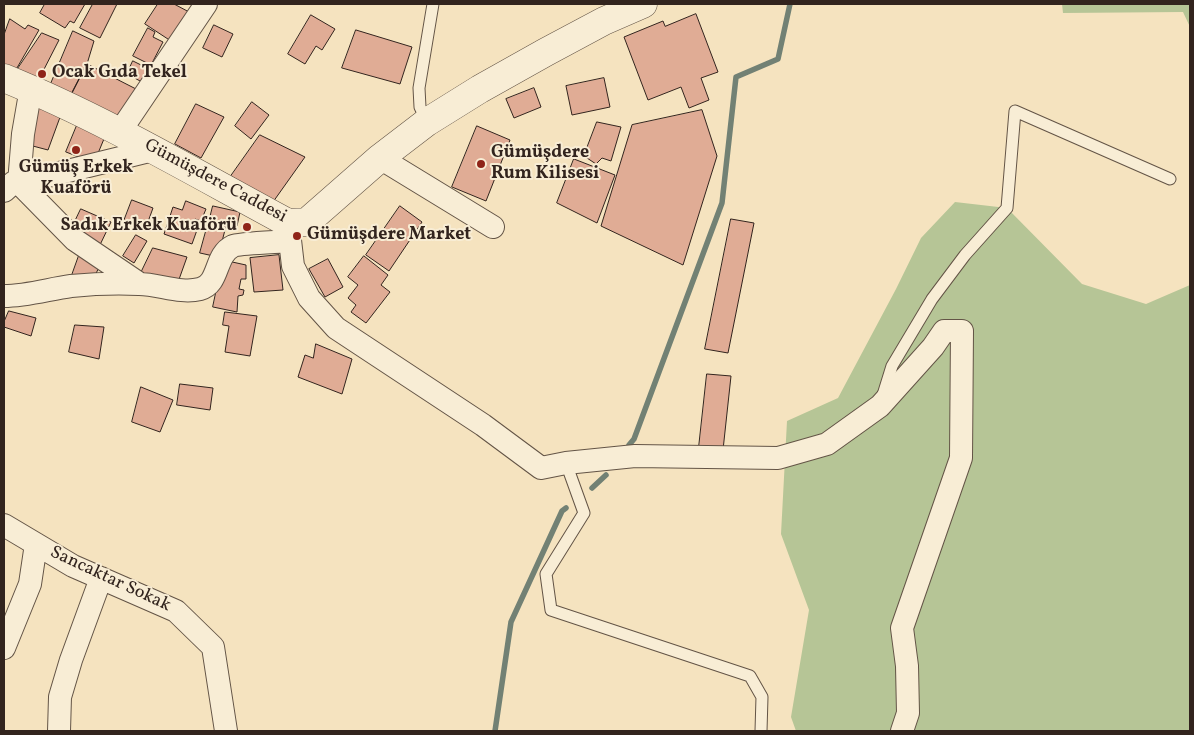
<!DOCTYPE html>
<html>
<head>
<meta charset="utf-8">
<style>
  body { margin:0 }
  #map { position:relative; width:1194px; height:735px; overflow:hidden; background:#f5e3bf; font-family:Vollkorn,serif }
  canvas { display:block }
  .frame { position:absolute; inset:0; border:5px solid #32241e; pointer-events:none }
</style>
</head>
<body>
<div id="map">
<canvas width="1194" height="735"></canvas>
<div class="frame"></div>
</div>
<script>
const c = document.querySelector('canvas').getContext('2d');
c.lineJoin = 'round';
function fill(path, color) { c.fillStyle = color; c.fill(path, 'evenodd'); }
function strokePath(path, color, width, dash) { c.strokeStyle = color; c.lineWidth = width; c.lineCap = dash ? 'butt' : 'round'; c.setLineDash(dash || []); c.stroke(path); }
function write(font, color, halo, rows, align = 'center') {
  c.font = font + ' Vollkorn,serif'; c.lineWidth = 4; c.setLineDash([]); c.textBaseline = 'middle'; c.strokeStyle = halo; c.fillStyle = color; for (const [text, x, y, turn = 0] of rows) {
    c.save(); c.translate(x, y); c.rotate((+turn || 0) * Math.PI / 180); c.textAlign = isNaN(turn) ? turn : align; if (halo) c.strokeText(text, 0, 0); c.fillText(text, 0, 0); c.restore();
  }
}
fill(new Path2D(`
  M1062,4H1190V27L1183,12L1063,13Z
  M955,202L1007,208L1082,284L1146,304L1190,285V731H796L791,717L809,610L781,534L787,421L838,398L896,289L921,238Z`), '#b6c596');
strokePath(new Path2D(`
  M629,445L634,439L722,203L736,77L778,59L790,4
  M592,488L606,475
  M495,731L511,622L562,511L566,508`), '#728174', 5.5);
const building = new Path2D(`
  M45,4H85L74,23L70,21L65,28L40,13Z
  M93,4H117L100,38L80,28Z
  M158,4H174L191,13L174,43L145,24Z
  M696,14L718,72L701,78L709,100L689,108L681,87L648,100L624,37L663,21L665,26Z
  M311,15L335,29L322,50L316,46L305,64L288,54Z
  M10,19L25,29L28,25L39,30L14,73L4,67V35Z
  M214,25L233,34L222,57L203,48Z
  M148,28L155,32L153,37L163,42L151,65L133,56Z
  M356,30L412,47L400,84L342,68Z
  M73,31L94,41L87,64L71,95L50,86Z
  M42,33L59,40L38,81L17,70Z
  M133,61L149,69L142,82L127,74Z
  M87,64L138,90L123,121L71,95Z
  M604,78L610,107L572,115L566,86Z
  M534,88L541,107L514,118L506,99Z
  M37,102L63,109L48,150L29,145Z
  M252,102L269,115L251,139L235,126Z
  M196,104L224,117L201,158L175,144Z
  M702,110L717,156L683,265L601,226L632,125Z
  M597,122L621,127L611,161L602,158L596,164L584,156Z
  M78,123L106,134L94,163L66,152Z
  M477,126L510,140L486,201L452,187Z
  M260,135L305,157L273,202L231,176Z
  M574,159L615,175L597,223L557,203Z
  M132,200L153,208L145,230L124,221Z
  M186,201L206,209L201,221L195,219L191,228L197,230L192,244L164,234L173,207L182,210Z
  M213,206L240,212L237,226L209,222Z
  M400,206L422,222L389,271L366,255Z
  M81,209L111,222L98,249L69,234Z
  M731,219L754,223L728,353L705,349Z
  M208,224L226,226L218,257L200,253Z
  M136,235L147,241L134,263L123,256Z
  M153,248L187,257L177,285L140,275Z
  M81,250L101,263L91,284L71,278Z
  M279,255L283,290L254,292L250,258Z
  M364,256L388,275L381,285L390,292L366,323L351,312L356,305L348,298L358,285L348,277Z
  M328,259L343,287L325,297L309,269Z
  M223,260L246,265V279H241L239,289L244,290L243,295L238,296L237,312L213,307Z
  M9,311L36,318L31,336L4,327V322Z
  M225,312L257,316L250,356L225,352L229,326L223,325Z
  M75,325L104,327L99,359L69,352Z
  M316,344L352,359L342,394L298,377L305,355L313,358Z
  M707,374L731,376L723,450L699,447Z
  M180,384L213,388L210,410L177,405Z
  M141,387L173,400L160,432L132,422Z`);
fill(building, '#e0ac95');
strokePath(building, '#32241e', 1);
const service = new Path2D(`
  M427,122L420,107L419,88L433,4
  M883,395L892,366L932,299L965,255L1007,208L1015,111L1170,179
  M566,463L584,513L546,574L551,610L750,676L762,697L761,731`);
const minor = new Path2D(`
  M31,88L23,134L19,183L75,240L140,284
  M119,133L206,4
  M380,158L493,227
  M4,191L14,182L19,183L153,150
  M288,223L293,266L309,298L336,328L483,425L541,468L566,463L635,456L778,458L827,444L880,406L933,347L944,331H962L961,458L902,628L907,666L908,713L902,731
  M4,296C27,296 49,289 71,286C91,284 119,283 139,284C159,284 180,294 200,289C220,284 214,255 233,246C240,243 279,242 289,241
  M4,525L73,566L176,611L213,647L226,731
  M4,648L30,584L36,544
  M59,731L60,697L71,660L101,578`);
const tertiary = new Path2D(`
  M4,78C102,118 195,173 288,223L307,222L380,158L427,122L480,89L546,52L604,21L643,4`);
strokePath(service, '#635446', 13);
strokePath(minor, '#635446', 24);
strokePath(tertiary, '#635446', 29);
strokePath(service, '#f8edd5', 11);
strokePath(minor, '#f8edd5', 22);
strokePath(tertiary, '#f8edd5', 28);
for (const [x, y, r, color] of [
  [42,74,5,"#8f2418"],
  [76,150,5,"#8f2418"],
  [481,164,5,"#8f2418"],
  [247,227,5,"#8f2418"],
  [297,236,5,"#8f2418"]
]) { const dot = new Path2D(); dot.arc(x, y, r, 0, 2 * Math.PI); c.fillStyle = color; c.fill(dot); strokePath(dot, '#f8edd5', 2); }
write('bold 18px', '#32241e', '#f8edd5', [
  ["Ocak Gıda Tekel",52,74],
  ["Gümüşdere",491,154],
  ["Rum Kilisesi",491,175],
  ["Gümüş Erkek",76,169,"center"],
  ["Kuaförü",76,190,"center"],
  ["Sadık Erkek Kuaförü",237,227,"right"],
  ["Gümüşdere Market",307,236]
], 'left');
write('18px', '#32241e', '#f8edd5', [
  ["Gümüşdere Caddesi",215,182,28],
  ["Sancaktar Sokak",110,580,25]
]);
</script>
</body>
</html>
